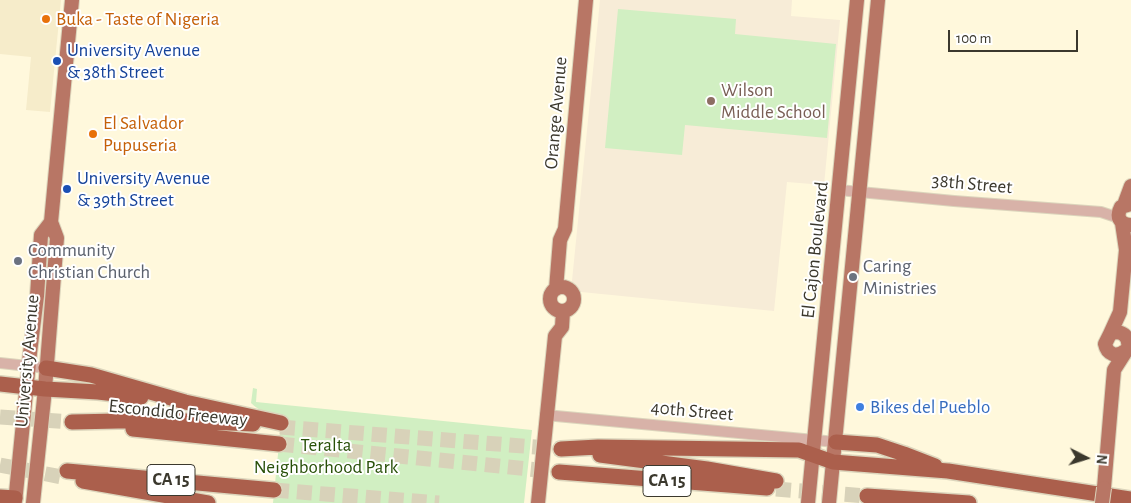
<!DOCTYPE html>
<html>
<head>
<meta charset="utf-8">
<style>
  body { margin:0 }
  #map { position:relative; width:1131px; height:503px; overflow:hidden; background:#fff8dc; font-family:"Alegreya Sans",sans-serif }
  canvas { display:block }
  .north { position:absolute; left:1061px; top:433px; width:50px; height:50px; -webkit-text-stroke:4px #fff; paint-order:stroke; rotate:95deg; font-size:14px; font-weight:700; line-height:20px; text-align:center; color:#3b382d }
  .north::after { content:''; display:block; margin:auto; width:18px; height:22px; background:#3b382d; clip-path:polygon(50% 0,100% 100%,50% 72%,0 100%) }
  .scale { position:absolute; left:948px; top:30px; width:130px; height:22px; box-sizing:border-box; border:2px solid #3b382d; border-top:0; padding-left:6px; font-size:15px; line-height:18px; white-space:nowrap; color:#3b382d; -webkit-text-stroke:4px #fff; paint-order:stroke }
</style>
</head>
<body>
<div id="map">
<canvas width="1131" height="503"></canvas>
<div class="north">N</div>
<div class="scale">100 m</div>
</div>
<script>
const c = document.querySelector('canvas').getContext('2d');
c.lineJoin = 'round';
function fill(path, color) { c.fillStyle = color; c.fill(path, 'evenodd'); }
function strokePath(path, color, width, dash) { c.strokeStyle = color; c.lineWidth = width; c.lineCap = dash ? 'butt' : 'round'; c.setLineDash(dash || []); c.stroke(path); }
function write(font, color, halo, rows, align = 'center') {
  c.font = font + ' "Alegreya Sans",sans-serif'; c.lineWidth = 4; c.setLineDash([]); c.textBaseline = 'middle'; c.strokeStyle = halo; c.fillStyle = color; for (const [text, x, y, turn = 0] of rows) {
    c.save(); c.translate(x, y); c.rotate((+turn || 0) * Math.PI / 180); c.textAlign = isNaN(turn) ? turn : align; if (halo) c.strokeText(text, 0, 0); c.fillText(text, 0, 0); c.restore();
  }
}
fill(new Path2D(`
  M0,0H61L50,112L26,110L31,57L0,54Z`), '#f6ecca');
fill(new Path2D(`
  M600,0H792L791,16L840,20L824,185L787,182L774,311L571,291Z`), '#f7ecd7');
fill(new Path2D(`
  M618,9L736,19L735,34L836,44L827,138L685,125L682,155L605,148Z
  M253,388L257,389L256,402L532,430L524,503H273L282,415C269,413 260,412 251,403Z`), '#d1efc2');
strokePath(new Path2D(`
  M0,417L72,422
  M280,427L561,449
  M279,444L559,472
  M0,465L67,478
  M776,489L867,496
  M274,490L439,503`), '#d8d2b9', 15, [15, 8]);
const minor = new Path2D(`
  M839,190L954,201L1101,212L1119,218
  M0,363L46,368
  M545,415L836,442`);
const major = new Path2D(`
  M1124,205L1131,186
  M1130,225C1119,224 1116,216 1121,207L1131,204
  M550 299a12 12 0 1 1 24 0a12 12 0 1 1-24 0Z
  M556,289L560,240L565,229L586,0
  M1110,334L1120,312L1126,250L1122,223
  M1104,488L1114,370L1128,348C1130,336 1121,329 1110,334L1105,344C1107,354 1116,358 1125,351
  M15,503L30,353L37,296L41,235L51,222
  M33,503L45,389L57,238L51,222L72,0
  M538,503L554,346L555,336L562,327L563,311
  M808,503L857,0
  M829,503L878,0`);
const highway = new Path2D(`
  M46,368L91,375L185,402L281,423
  M0,384L45,389L98,392L141,397
  M72,422L164,420L253,424
  M133,429L279,444
  M836,442L877,445L904,454L935,466
  M561,449L598,447L799,450L833,462L948,471L1131,499
  M600,455L707,469L776,481
  M67,471L274,490
  M559,472L767,488
  M83,481L208,503
  M867,496L969,503
  M0,497L15,498`);
strokePath(minor, '#dcd5bc', 12);
strokePath(major, '#dcd5bc', 16);
strokePath(highway, '#dcd5bc', 18);
strokePath(minor, '#d8b2a8', 10);
strokePath(major, '#b87665', 14);
strokePath(highway, '#ab5f4c', 15);
const majorBridge = new Path2D(`
  M1102,503L1104,488`);
strokePath(majorBridge, '#dcd5bc', 16, []);
strokePath(majorBridge, '#b87665', 14);
for (const [x, y, r, color] of [
  [46,19,5,"#e8710a"],
  [57,61,5,"#1a4fb4"],
  [711,101,5,"#8d6e63"],
  [93,134,5,"#e8710a"],
  [67,189,5,"#1a4fb4"],
  [18,261,5,"#6b7280"],
  [853,277,5,"#6b7280"],
  [860,407,5,"#3f7fe0"]
]) { const dot = new Path2D(); dot.arc(x, y, r, 0, 2 * Math.PI); c.fillStyle = color; c.fill(dot); strokePath(dot, '#fff', 2); }
for (const [x, y, w] of [
  [171,480,48],
  [667,481,48]
]) { const box = new Path2D(); box.roundRect(x - w / 2, y - 15.5, w, 31, 4); c.fillStyle = '#fff'; c.fill(box); strokePath(box, '#3b382d', 1); }
write('bold 18px', '#3b382d', null, [
  ["CA 15",171,480],
  ["CA 15",667,481]
]);
write('19px', '#c56008', '#fff', [
  ["Buka - Taste of Nigeria",56,19],
  ["El Salvador",103,123],
  ["Pupuseria",103,145]
], 'left');
write('19px', '#164399', '#fff', [
  ["University Avenue",67,50],
  ["& 38th Street",67,72],
  ["University Avenue",77,178],
  ["& 39th Street",77,200]
], 'left');
write('19px', '#785e54', '#fff', [
  ["Wilson",721,90],
  ["Middle School",721,112]
], 'left');
write('19px', '#3b382d', '#fff', [
  ["Orange Avenue",556,113,-85],
  ["38th Street",972,184,5],
  ["El Cajon Boulevard",815,250,-84],
  ["University Avenue",27,361,-85],
  ["40th Street",692,411,5],
  ["Escondido Freeway",178,413,6]
]);
write('19px', '#5b616d', '#fff', [
  ["Community",28,250],
  ["Christian Church",28,272],
  ["Caring",863,266],
  ["Ministries",863,288]
], 'left');
write('19px', '#366cbe', '#fff', [
  ["Bikes del Pueblo",870,407]
], 'left');
write('19px', '#285008', '#fff', [
  ["Teralta",326,445],
  ["Neighborhood Park",326,467]
]);
</script>
</body>
</html>
